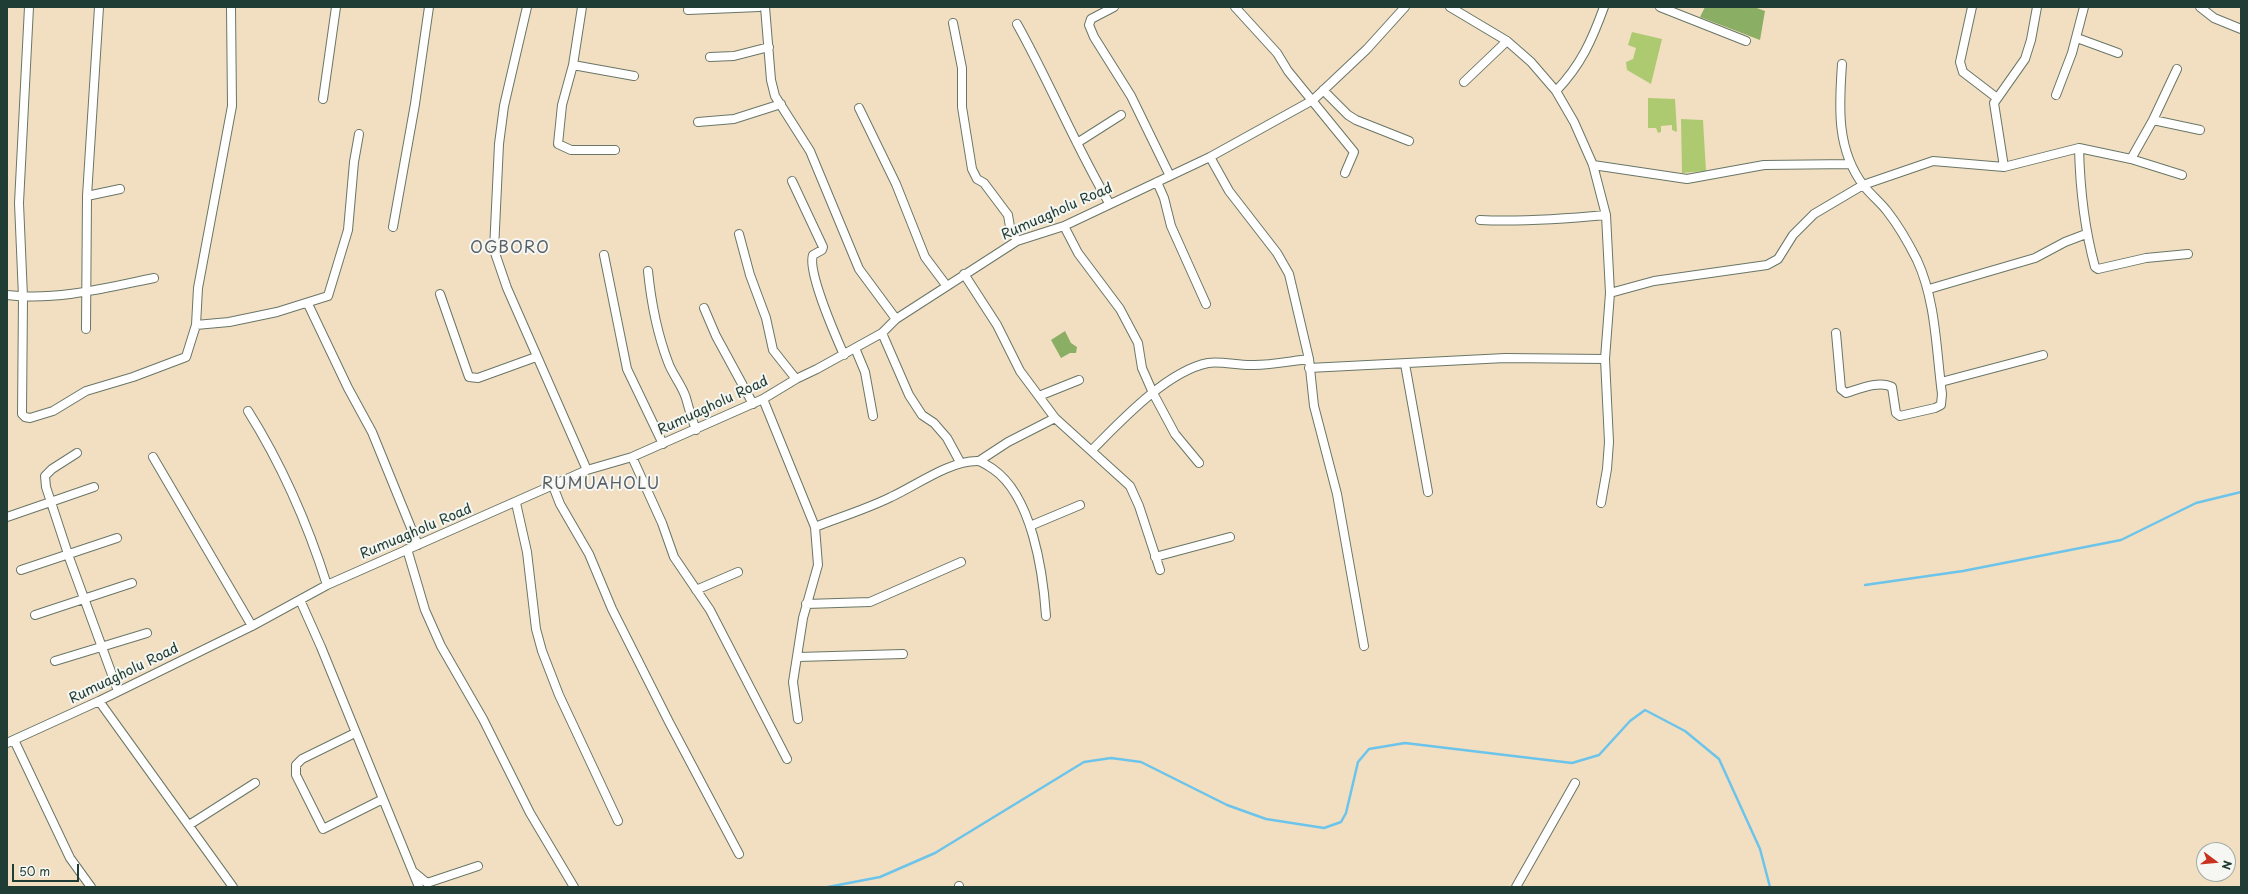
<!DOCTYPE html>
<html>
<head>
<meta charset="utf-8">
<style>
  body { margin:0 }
  #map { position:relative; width:2248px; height:894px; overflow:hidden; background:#f2dfc2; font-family:"Playpen Sans",sans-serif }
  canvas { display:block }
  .frame { position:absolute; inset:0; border:8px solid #1f3d34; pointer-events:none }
  .north { position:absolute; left:2196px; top:842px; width:40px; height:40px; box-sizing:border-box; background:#f6f6f2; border:1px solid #a0aca6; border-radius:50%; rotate:106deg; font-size:11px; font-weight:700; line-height:16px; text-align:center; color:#1f3d34 }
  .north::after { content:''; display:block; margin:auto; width:14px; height:18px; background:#c8321e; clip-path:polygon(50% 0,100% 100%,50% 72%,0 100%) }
  .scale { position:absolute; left:12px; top:864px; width:67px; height:18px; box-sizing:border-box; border:2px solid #1f3d34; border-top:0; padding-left:5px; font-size:12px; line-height:14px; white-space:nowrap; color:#1f3d34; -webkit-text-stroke:3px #f6f6f2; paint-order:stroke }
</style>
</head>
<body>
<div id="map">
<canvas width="2248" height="894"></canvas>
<div class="frame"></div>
<div class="north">N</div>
<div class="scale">50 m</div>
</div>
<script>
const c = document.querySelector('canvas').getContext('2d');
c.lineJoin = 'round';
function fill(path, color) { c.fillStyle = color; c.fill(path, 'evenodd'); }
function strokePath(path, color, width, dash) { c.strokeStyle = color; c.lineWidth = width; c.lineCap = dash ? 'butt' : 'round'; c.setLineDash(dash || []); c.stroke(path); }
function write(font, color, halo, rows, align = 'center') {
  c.font = font + ' "Playpen Sans",sans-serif'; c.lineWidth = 4; c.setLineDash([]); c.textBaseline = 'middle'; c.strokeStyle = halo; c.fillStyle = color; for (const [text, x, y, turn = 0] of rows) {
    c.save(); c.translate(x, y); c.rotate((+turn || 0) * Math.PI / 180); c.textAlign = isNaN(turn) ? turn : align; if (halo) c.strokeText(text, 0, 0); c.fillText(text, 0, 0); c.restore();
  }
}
fill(new Path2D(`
  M1632,32L1662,39L1651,84L1627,70L1626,62L1633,59L1636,48L1628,45Z
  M1648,98L1675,99L1677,132L1672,130V125L1661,126V132L1658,133L1656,128H1648Z
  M1681,119L1703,120L1706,171L1682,173Z`), '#aeca71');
fill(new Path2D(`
  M1705,7H1754L1765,11L1760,40L1700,17Z
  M1065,331L1071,343L1077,347L1076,353H1070L1061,358L1051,340Z`), '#8aae63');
strokePath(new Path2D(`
  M1865,585L1963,571L2121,540L2196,503L2241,492
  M828,887L880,877L935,853L1084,762L1111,758L1141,762L1227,805L1266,819L1324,828L1341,822L1346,813L1358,762L1369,749L1405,743L1572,763L1599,755L1630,721L1645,710L1685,731L1719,759L1760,849L1770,887`), '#6cc4ea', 2.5);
const street = new Path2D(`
  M29,7L19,203L23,297L22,414L25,417L30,418L53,411L86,391L133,377L186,357L196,325L198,288L232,106L231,7
  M527,7L504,106L499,144L494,250L507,288L587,470
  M582,7L573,65L562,105L558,144L571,150H615
  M765,7L771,80L775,96L810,151L859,269L896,319
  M1114,7L1091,19L1089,25L1094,37L1131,96L1170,176
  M1235,7L1277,53L1288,71L1354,152L1345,173
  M1450,7L1507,41L1531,62L1556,91L1574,122L1593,165L1606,215L1610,293L1605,359L1609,442L1607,469L1601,503
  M1660,7L1746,41
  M1972,7L1960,62L1963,72L1997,98
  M2200,7L2214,18L2241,29
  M688,10L759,7
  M953,23L962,68V107L972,169L977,179L984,183L1008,215L1010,227L1017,241
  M1017,24C1050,83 1075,145 1109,203
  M2077,38L2118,53
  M710,57L734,56L769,47
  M573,65L634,76
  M1464,82L1507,41
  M1323,90L1348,115L1356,120L1409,141
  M1556,91C1581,65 1592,40 1604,7
  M2056,95L2072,53L2084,7
  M323,99L336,7
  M859,108L896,184L925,257L946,285
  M2153,120L2200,130
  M698,122L734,119L781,104
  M1077,143L1121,115
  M2079,148C2080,189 2084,227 2095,267L2098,269L2146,258L2188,254
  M1210,157L1229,191L1277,253L1289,274L1309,359L1314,406L1337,494L1364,646
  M2131,159L2153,120L2177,69
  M1593,165L1687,179L1764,165L1851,164
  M2004,167L1994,103L2025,59L2031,40L2037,7
  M792,181L823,247L822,250L813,255C807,271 836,337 844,355
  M1157,182L1164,198L1171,226L1206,304
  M87,196L120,189
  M1480,220C1523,222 1563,219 1606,215
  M1064,226L1078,253L1120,309L1138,343L1142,368L1153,393L1175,434L1199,463
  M393,227L415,104L429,7
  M739,234L750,275L766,318L773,350L796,379
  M604,255L627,369L663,444
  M648,271C651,301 657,333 668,362C672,374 682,385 686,398C689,409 692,419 696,430
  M964,274L997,325L1020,371L1055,418L1130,486L1139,506L1160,570
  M1929,289L2035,258L2065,242L2086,234
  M1610,293L1654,281L1767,265L1778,259L1793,235L1814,214L1863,185L1933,161L2004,167L2079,148L2131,159L2182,175
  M440,294L469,377L478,378L536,357
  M7,295C56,301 106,288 154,278
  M308,304L348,388L372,432L418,545
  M704,308L716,336L753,404
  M196,325L229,322L277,312L328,296L348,230L354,162L359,134
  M86,329L87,196L99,7
  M882,333L909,395L922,415L934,423L947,438L960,462
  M1836,333L1841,389L1846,393C1859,389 1879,380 1892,387L1896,413L1900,416L1935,408L1941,405L1942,394C1936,349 1936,301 1917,260C1909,244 1898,225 1887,211C1880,202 1871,195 1864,186C1836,150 1839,106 1842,64
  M855,348L865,372L873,416
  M1405,364L1428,492
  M1309,368L1505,358L1605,359
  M1941,382L2043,355
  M1039,396L1079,380
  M763,399L815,527L818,565L803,618L793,682L798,719
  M248,411C282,465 308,525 327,585
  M1092,450C1121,421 1167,371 1208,363C1222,361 1240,366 1254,365C1272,365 1291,361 1309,359
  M77,453L52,469L45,476L46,487L70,560L118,691
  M153,457L252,626
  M632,457L662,523L674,557L710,610L787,759
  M979,461L1008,442L1055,418
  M553,486L560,504L589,554L612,609L669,722L739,854
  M516,503L527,552L536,629L542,651L559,695L618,821
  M7,517L94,487
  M1030,526L1080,505
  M815,527C840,517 867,509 891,497C917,485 949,461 977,461C982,461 988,466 993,469C1032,496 1043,571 1046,616
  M407,549L425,610L441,646L483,719L530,813L574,887
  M1155,557L1230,537
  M21,570L117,538
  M696,590L738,572
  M300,600L321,647L419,887
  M806,604L870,602L961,562
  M35,615L132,583
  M798,657L903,654
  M55,661L147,633
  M99,701L233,887
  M355,733L302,759L296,765V775L323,829L383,799
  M14,740L70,858L91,887
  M7,743L99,701L252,626L327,585L587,470L632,457L763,399L796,379L817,369L882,333L896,319L1017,241L1064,226L1210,157L1313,100L1367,49L1405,7
  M189,825L255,783
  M415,873L427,883L478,866
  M959,887V886
  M1516,887L1575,783`);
strokePath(street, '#697666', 10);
strokePath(street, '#fff', 8);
write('14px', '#1f3d34', '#f6f6f2', [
  ["Rumuagholu Road",1057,212,-24],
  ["Rumuagholu Road",713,406,-25],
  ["Rumuagholu Road",416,532,-23],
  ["Rumuagholu Road",124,674,-26]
]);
c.letterSpacing = '1px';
write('16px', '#596167', '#f6f6f2', [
  ["OGBORO",510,249],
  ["RUMUAHOLU",601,485]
]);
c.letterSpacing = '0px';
</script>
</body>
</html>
